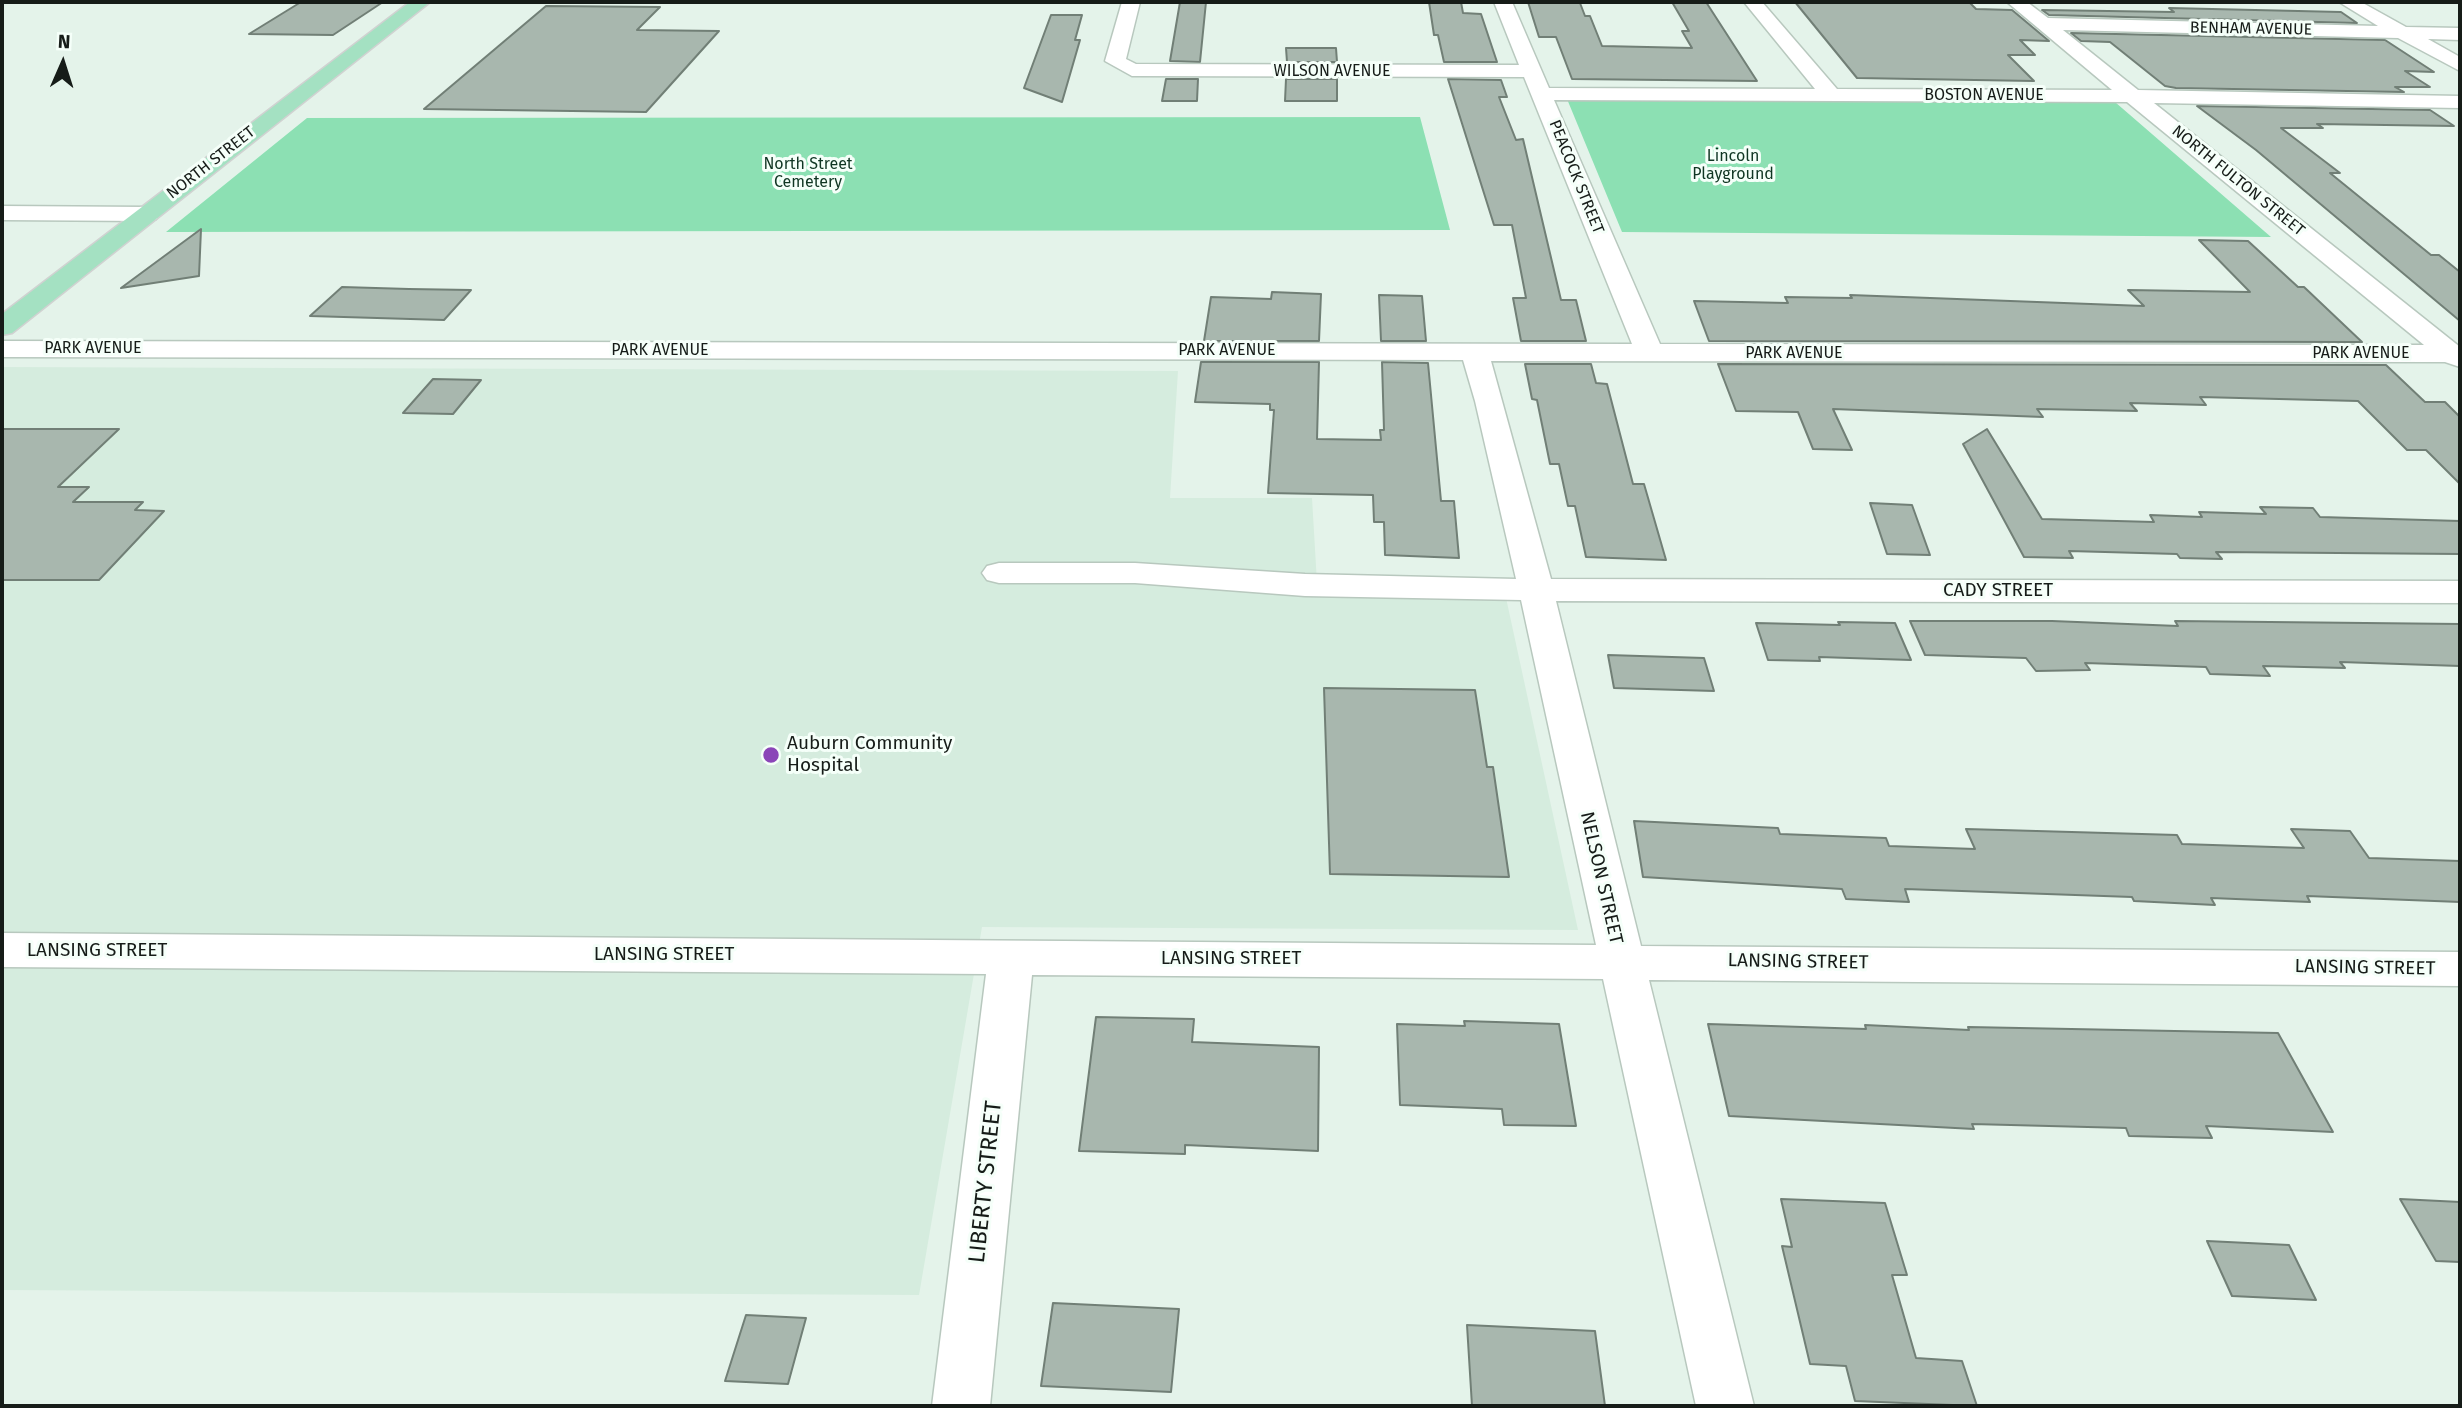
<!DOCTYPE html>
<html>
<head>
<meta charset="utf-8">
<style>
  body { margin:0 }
  #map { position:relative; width:2462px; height:1408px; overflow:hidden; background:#e4f3ea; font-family:"Fira Sans",sans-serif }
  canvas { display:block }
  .frame { position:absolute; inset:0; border:4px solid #161c18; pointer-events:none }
  .north { position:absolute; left:28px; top:28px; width:70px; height:70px; -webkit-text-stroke:5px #f5fff9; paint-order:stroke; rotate:3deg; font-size:19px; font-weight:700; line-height:28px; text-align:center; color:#161c18 }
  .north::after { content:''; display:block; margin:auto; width:24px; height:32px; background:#161c18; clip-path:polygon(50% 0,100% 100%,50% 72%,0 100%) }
</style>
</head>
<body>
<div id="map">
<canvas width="2462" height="1408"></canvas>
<div class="frame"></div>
<div class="north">N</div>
</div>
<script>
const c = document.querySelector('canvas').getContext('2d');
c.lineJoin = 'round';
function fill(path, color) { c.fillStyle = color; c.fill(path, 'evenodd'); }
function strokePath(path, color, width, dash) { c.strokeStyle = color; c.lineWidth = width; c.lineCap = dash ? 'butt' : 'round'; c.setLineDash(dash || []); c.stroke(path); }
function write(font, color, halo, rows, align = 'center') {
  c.font = font + ' "Fira Sans",sans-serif'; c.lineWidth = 6; c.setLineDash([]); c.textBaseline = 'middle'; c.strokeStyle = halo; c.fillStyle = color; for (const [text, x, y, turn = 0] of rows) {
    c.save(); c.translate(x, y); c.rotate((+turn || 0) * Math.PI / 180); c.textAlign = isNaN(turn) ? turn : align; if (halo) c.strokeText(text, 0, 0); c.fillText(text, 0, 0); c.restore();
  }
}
fill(new Path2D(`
  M2,367L1178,371L1170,498H1312L1317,583L1503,584L1578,930L982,927L919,1295L2,1290Z`), '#d5ecde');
fill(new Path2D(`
  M1567,99L2115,102L2271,237L1622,232Z
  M1420,117L1450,230L166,232L307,118Z`), '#8ce0b3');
const building = new Path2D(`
  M301,2H383L333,35L249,34Z
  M1180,2H1206L1200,62L1170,61Z
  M1429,2H1461L1463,13L1481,14L1497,62H1444L1438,35H1434Z
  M1528,2L1580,3L1585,16H1590L1602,46L1692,48L1682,31H1689L1672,2H1706L1757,81L1572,79L1556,37H1539Z
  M1795,2H1969L1976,9L2012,10L2049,41L2020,40L2035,55H2008L2034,81L1857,78Z
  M546,6L660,7L637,30L719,31L646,112L424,109Z
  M2169,8L2341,12L2357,23L2049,15L2042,10L2174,12Z
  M1051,15H1082L1075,40H1080L1062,102L1024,88Z
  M2071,33L2385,40L2434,72L2405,71L2430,87H2395L2404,92L2176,88L2165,86L2110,42L2081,41Z
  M1286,48H1336L1337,62H1287Z
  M1166,79H1198L1197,101H1162Z
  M1286,79H1337V101H1285Z
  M1448,79L1501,80L1507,97H1499L1516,140L1523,139L1561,300H1576L1586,341H1521L1513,298H1526L1512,225H1494Z
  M2197,106L2430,110L2454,126L2317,124L2323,128H2281L2340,173H2330L2431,255H2439L2460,272V321L2256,150Z
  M201,229L199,276L121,288Z
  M2199,240L2248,241L2298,287H2304L2362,342L1709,341L1694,301L1788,303L1785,297L1852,298L1850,295L2144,306L2128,290L2250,292Z
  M342,287L409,289L471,290L444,320L310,316Z
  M1272,292L1321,294L1319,341H1204L1211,297L1271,299Z
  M1379,295L1422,296L1426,341H1381Z
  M1201,362H1319L1317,439L1381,440L1380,430H1384L1382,362L1428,363L1441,501H1454L1459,558L1385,555L1384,522H1374L1373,495L1268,493L1274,410H1270V404L1195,402Z
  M1525,364H1591L1596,383L1607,384L1633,484H1644L1666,560L1586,557L1575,506H1568L1559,464H1550L1537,400L1532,399Z
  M1718,364L2386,365L2425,402H2445L2460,417V484L2426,450H2407L2358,401L2200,397L2206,405L2130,403L2137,411L2037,409L2043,417L1833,409L1852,450L1813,449L1798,412L1736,411Z
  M433,379L481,380L453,414L403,413Z
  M2,429H119L58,487H89L73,502H143L135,510L164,511L99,580H2Z
  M1987,429L2042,519L2154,522L2150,515L2202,517L2199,512L2266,514L2260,507L2313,508L2320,517L2460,521V554L2216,552L2222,559L2180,558L2177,554L2069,551L2073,558L2024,557L1963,444Z
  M1870,503L1912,505L1930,555L1887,554Z
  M1910,621H2052L2178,626L2175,621L2460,624V666L2340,662L2345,668L2263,666L2270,676L2210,674L2206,667L2085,663L2090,670L2036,671L2026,658L1925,655Z
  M1838,622L1895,623L1911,660L1819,657L1820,661L1768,660L1756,623L1840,625Z
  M1608,655L1704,658L1714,691L1614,688Z
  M1324,688L1475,690L1487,767H1493L1509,877L1330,874Z
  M1634,821L1778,828L1780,834L1886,838L1889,846L1975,849L1966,829L2177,835L2182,844L2304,848L2291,829L2350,831L2369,858L2460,861V902L2307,896L2310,902L2211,898L2215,905L2134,901L2132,897L1905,889L1909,902L1846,899L1842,889L1643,877Z
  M1096,1017L1194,1019L1192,1042L1319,1047L1318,1151L1185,1145V1154L1079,1151Z
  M1464,1021L1559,1024L1576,1126L1504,1125L1502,1109L1400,1105L1397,1024L1465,1026Z
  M1708,1024L1866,1029L1865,1025L1969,1030L1968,1027L2278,1033L2333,1132L2206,1126L2212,1138L2129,1136L2126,1128L1972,1124L1974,1129L1729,1116Z
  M1781,1199L1885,1203L1907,1275H1892L1916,1358L1962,1361L1977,1406L1855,1401L1846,1366L1810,1364L1782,1246L1792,1247Z
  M2400,1199L2460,1202V1262L2436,1261Z
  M2207,1241L2289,1245L2316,1300L2232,1296Z
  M1053,1303L1179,1309L1171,1392L1041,1386Z
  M746,1315L806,1318L788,1384L725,1381Z
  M1467,1325L1595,1331L1605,1406H1472Z`);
fill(building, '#a8b7ae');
strokePath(building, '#717f76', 2);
const minor = new Path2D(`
  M1122,2H1140L1126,59L1136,64L1519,65L1494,2H1512L1549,88L1815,89L1744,2H1762L1837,89L2112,90L2007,2H2027L2048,18L2378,26L2339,2H2361L2406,27L2460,28V40L2428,39L2460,57V71L2398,38L2063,30L2138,90L2460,96V108L2154,103L2460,347V367L2445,362L1491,361L1551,579L2460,581V603L1556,601L1641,946L2460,952V986L1649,980L1754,1406H1696L1603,979L1032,975L990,1406H932L986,974L2,967V933L1596,945L1521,600L1305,596L1135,583H999L987,580L982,573L987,566L999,563H1135L1305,574L1516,579L1475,401L1463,360L2,357V341L1632,344L1524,77L1132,76L1105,61ZM1554,100L2127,102L2424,345L1660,344Z
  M2,206L147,207L156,209L159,214L156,219L147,221L2,220Z`);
const major = new Path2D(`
  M410,2H430L12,333L2,335V314Z`);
strokePath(minor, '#b8c8be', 3);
strokePath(major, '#d0d2d1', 3);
fill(minor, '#fff');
fill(major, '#a4e1c2');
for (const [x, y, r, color] of [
  [771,755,9,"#8b45b8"]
]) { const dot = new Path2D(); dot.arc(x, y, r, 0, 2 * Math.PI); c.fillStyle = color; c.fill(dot); strokePath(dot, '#f5fff9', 2.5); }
write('16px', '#161c18', '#f5fff9', [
  ["BENHAM AVENUE",2251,29,1],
  ["WILSON AVENUE",1332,72],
  ["BOSTON AVENUE",1984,96],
  ["NORTH STREET",211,163,-38],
  ["PEACOCK STREET",1576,177,68],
  ["NORTH FULTON STREET",2238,181,39],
  ["PARK AVENUE",93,349],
  ["PARK AVENUE",660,351],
  ["PARK AVENUE",1227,351],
  ["PARK AVENUE",1794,354],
  ["PARK AVENUE",2361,354]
]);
write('16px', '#103623', '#f5fff9', [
  ["Lincoln",1733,157],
  ["Playground",1733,175],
  ["North Street",808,165],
  ["Cemetery",808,183]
]);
write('19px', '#161c18', '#f5fff9', [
  ["CADY STREET",1998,591],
  ["NELSON STREET",1601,878,77],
  ["LANSING STREET",97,951],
  ["LANSING STREET",664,955],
  ["LANSING STREET",1231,959],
  ["LANSING STREET",1798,962,1],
  ["LANSING STREET",2365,968,1]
]);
write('19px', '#161c18', '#f5fff9', [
  ["Auburn Community",787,744],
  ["Hospital",787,766]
], 'left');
write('23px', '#161c18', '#f5fff9', [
  ["LIBERTY STREET",986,1182,-84]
]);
</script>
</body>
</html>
